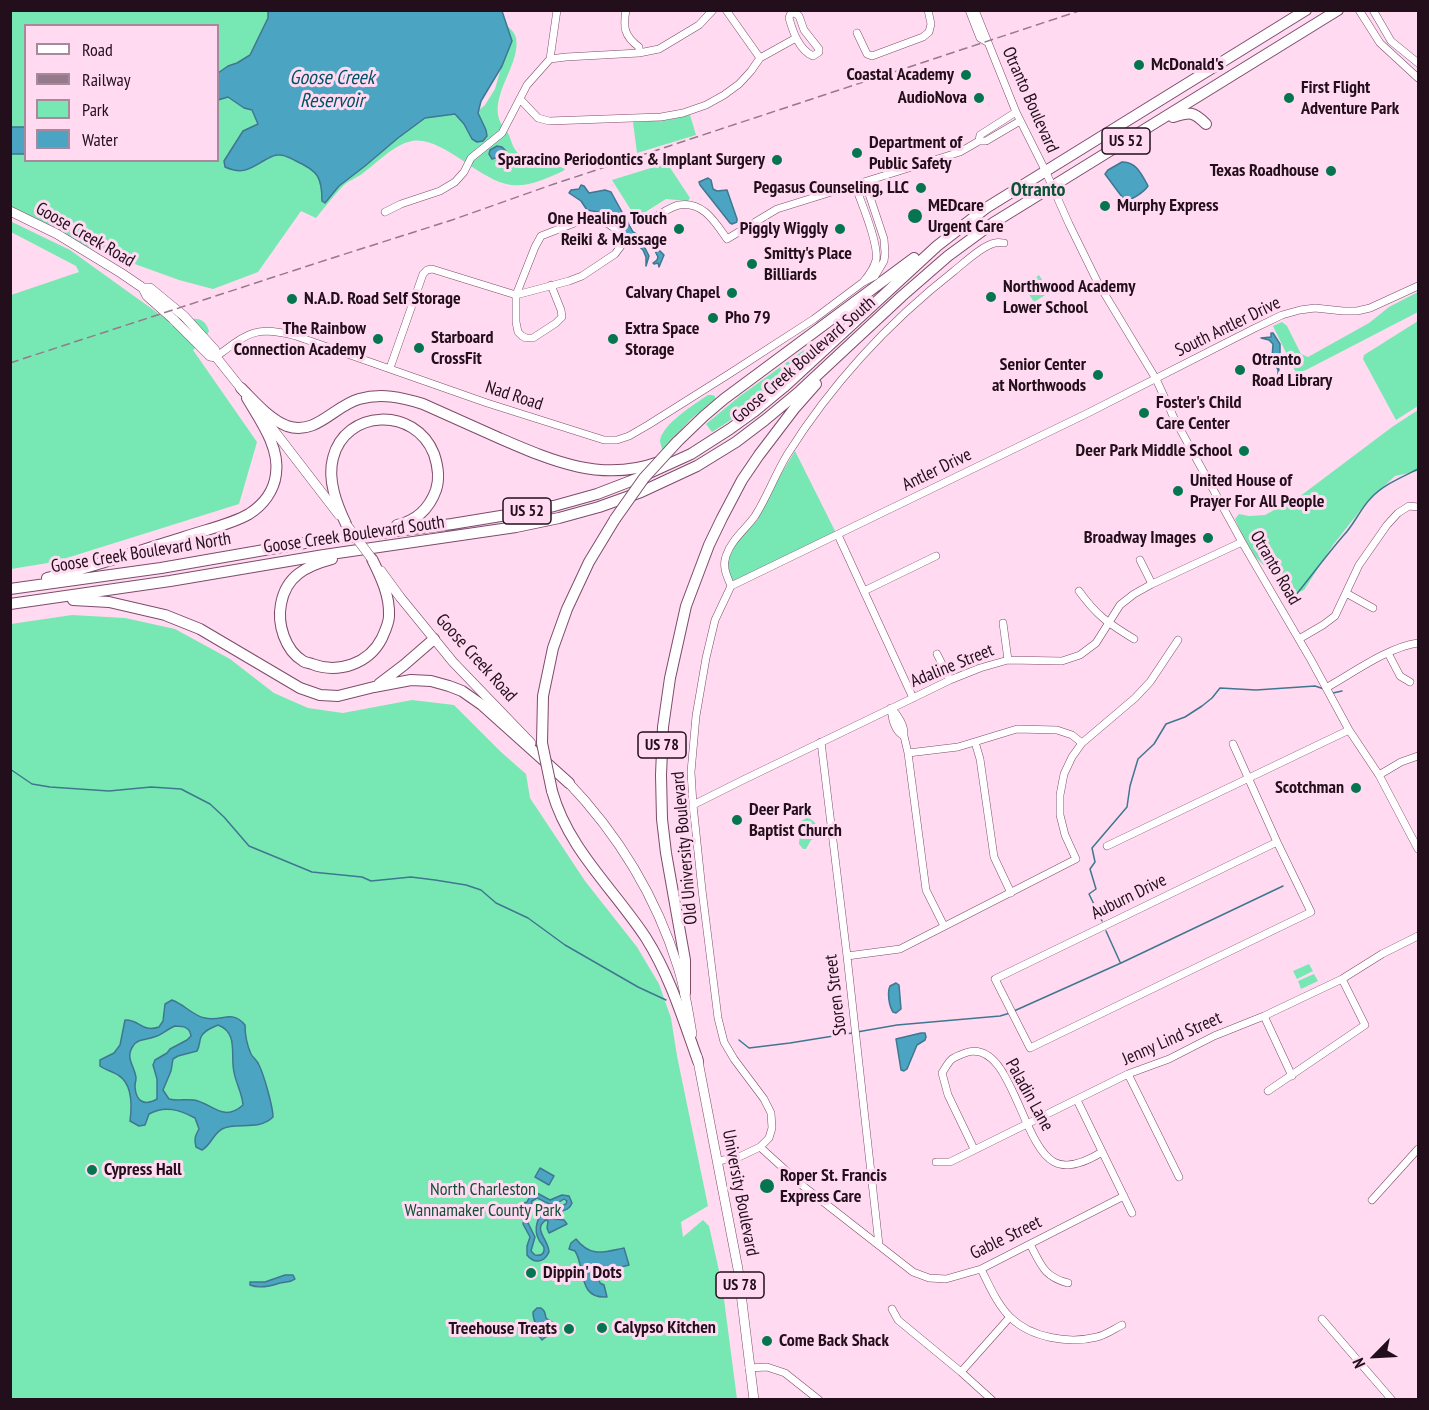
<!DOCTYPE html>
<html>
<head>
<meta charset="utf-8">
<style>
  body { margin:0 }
  #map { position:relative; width:1429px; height:1410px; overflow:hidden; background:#ffdaf0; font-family:"PT Sans Narrow",sans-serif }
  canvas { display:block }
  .frame { position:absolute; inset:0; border:12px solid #230f1c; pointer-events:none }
  .legend { position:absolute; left:24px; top:24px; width:195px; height:138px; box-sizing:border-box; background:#ffdaf0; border:2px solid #a7899b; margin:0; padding:8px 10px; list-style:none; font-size:18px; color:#230f1c }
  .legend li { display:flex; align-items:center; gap:12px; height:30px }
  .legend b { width:30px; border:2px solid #a7899b }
  .north { position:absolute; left:1345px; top:1326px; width:60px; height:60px; -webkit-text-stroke:4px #ffdaf0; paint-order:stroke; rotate:246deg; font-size:16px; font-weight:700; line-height:24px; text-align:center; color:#230f1c }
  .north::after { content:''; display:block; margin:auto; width:21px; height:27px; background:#230f1c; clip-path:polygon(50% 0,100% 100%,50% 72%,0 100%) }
</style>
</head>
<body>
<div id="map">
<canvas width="1429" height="1410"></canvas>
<div class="frame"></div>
<ul class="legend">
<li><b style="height:8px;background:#fff"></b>Road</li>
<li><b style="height:8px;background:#96798a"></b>Railway</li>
<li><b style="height:16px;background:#77e8b3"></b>Park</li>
<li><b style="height:16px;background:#4ba4c1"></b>Water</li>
</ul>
<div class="north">N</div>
</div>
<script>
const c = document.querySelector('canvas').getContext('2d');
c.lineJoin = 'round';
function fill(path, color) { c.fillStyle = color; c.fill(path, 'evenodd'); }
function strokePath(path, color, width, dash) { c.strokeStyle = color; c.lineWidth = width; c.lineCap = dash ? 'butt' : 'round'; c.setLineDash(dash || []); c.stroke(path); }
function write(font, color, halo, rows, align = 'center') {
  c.font = font + ' "PT Sans Narrow",sans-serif'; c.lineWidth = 6; c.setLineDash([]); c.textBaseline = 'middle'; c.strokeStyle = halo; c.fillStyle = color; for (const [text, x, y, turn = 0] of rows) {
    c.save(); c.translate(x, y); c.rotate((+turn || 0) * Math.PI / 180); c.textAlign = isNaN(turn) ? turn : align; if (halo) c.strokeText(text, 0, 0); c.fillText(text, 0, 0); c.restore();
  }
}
fill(new Path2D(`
  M484,10L420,116L471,113L479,110L485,105L495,89L503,61L501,21C507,26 514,30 516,38C521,63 491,93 499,119C501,125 506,130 509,135C511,140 513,148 517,152C526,163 552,162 565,169L563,171C547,178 530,187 511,185C479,181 443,136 412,141C393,145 377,163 362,174C356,178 348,181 343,186C333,196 325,207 316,218L301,211L258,272L213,289L179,280L77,243L11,211L10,154H25L26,160H218V100L228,96L244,108Z
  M11,11H268V18L250,55L237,63L228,66L218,73V26H26L25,127H11Z
  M690,115L696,135L637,153L633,122L668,120Z
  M667,163L690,198L688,201L666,199L636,218L612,180Z
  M10,221L70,250L166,319L172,326C185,320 203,311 209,331C205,340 200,344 193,350L257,442L239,504L54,562L11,569V295L79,272L76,266L11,232Z
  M1039,275L1050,292L1034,302L1028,293L1031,285L1035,282V278Z
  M1418,292V312L1306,370L1296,373L1273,326L1282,322L1287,326L1301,354L1308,357L1369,323L1389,307Z
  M1418,321V406L1396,420L1363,359L1364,355Z
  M804,350L809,352C780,385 750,409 712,432L706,424L740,396Z
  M708,395H712L715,396V399L691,419L662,450C662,447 660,443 660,441C662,424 695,404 708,395Z
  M1418,410V471L1395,476L1366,503L1333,545L1304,590L1294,594L1286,592L1272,573L1253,555L1244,539L1235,519L1239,514L1249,516L1265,515L1303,494L1392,427Z
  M795,451L836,533L737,580H732L728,574L727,563L730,552L736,543L758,519L769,494Z
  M72,615L125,618L175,629L230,659L274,693L308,708L343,713L412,700L454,705L501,752L526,774L530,798L585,881L637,947L659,984L671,1018L677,1056L708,1206L681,1222L683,1237L703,1220L709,1226L722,1284L737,1399H11V624Z
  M807,818C816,820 821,830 816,838L811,840L806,849H803L799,844L801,821Z
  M1309,964L1313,971L1297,979L1293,971Z
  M1314,974L1318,981L1301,989L1298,981Z`), '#77e8b3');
const water = new Path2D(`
  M268,11H502L512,41L502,66L481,101L478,113L486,130L487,136L483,141L477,142L472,139L464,124L455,114L425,118L398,138L365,166L339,186L325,203L322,201C322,177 318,171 296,161C290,158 284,154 278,155C273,155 269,158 265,160C249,169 243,175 225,167L224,161L243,131L258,124L252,110L244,108L228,97L218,100V73L228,66L237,63L250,55L268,18Z
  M11,127H25V154H11Z
  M497,146L502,147L506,151L504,155L492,159L489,154L490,150Z
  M1122,162C1136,161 1142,175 1148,186C1144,192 1132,200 1125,201L1105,174L1108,170Z
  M708,178L711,180L713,189L717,191L727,190L737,219V222L732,224L730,223L700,185L699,182Z
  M581,185L584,186L589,193L605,190L611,192L633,232L653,244L664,255L659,267L658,263L654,264L653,263L657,260L658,257L654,249L650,245L647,244L644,246L649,256L646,266V257L643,250L626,235L613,218L608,214L587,210L581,201L569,193L571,190L579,189Z
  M1271,333H1273L1280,344V361L1277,364L1279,370L1278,372L1280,381L1278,382V370L1272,358L1273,344L1269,340L1261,338L1271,337Z
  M896,983L899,985L901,1009L896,1013L893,1012C889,1006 887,993 890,986Z
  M172,1000C184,1004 193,1016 205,1018C222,1022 232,1009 245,1025C245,1034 247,1045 251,1054C253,1058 257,1060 259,1065C264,1075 273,1107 273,1117C258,1132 236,1121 222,1129C213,1134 211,1145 202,1150L196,1147C194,1139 195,1136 199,1129L195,1118C180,1110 165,1105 149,1114L145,1125L139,1126L130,1121C132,1106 133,1084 118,1075C112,1071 105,1070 100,1066V1060L114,1053L120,1045L125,1020C140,1019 141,1033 159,1027L163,1021L165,1004ZM218,1025C239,1033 230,1055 234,1072C236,1084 242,1092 243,1105C223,1123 212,1103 194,1100C185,1099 177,1101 169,1099L163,1090L171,1071L173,1059L178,1056L197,1051C200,1046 199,1042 201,1037C204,1030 212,1028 218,1025ZM175,1026C183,1026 190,1027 191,1036L187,1040L170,1049L167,1053L155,1060L153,1065L157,1079V1099C145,1106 136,1102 135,1087C135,1081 136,1083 136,1077C134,1065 125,1058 133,1046C138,1038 147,1040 154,1037C162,1035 167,1029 175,1026Z
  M921,1033H925L926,1037L925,1040L917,1045L907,1069L904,1071L901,1070L896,1039Z
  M540,1168L554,1176L549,1185L535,1177Z
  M537,1193L550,1200L562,1195L569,1196L572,1203C569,1212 560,1210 553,1213L551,1216L555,1219L564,1220L567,1224L549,1233L547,1228L548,1221L546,1220C532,1229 549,1240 549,1252C544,1263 534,1264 527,1255V1246L530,1237L523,1224L525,1209L523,1206L524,1203L527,1202L530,1196ZM537,1198C550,1203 549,1209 564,1199L567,1201L566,1204C560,1207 553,1206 547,1210C537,1216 533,1229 539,1240C539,1241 544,1246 544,1248C545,1255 539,1256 535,1255L531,1251L535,1237L528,1223L532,1201Z
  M576,1239C591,1258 604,1252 624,1248L629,1265C618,1268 606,1270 599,1280L600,1283L604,1285L607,1297C577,1299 586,1268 575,1251L569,1249L571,1243Z
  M285,1275H293L295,1279C290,1283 287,1281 280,1283C271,1286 259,1289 250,1285V1282H265Z
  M537,1308H541C545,1311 545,1313 546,1318C548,1320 551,1321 553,1323C557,1328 546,1337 542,1340L539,1336L543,1333V1328C535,1326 533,1320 533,1312Z`);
fill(water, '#4ba4c1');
strokePath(water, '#3f7790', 1.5);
strokePath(new Path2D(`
  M1291,601C1309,579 1325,557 1343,536C1354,525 1360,509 1371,498C1383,485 1402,477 1418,469
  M1331,692L1333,693L1342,691
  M10,769L32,784L50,787L109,791L151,787L181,789L210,804L224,817L249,846L312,872L362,877L371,881L411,877L435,880L466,885L481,890L496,903L528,918L565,945L638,987L666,1000
  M1102,921L1089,894L1096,889L1090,869L1095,862L1092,848L1127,807L1130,786L1138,759L1154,744L1166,724L1185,717L1202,706L1212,698L1220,688L1256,690L1315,686L1324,689
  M1106,931L1120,962
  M1014,1011L1121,963L1283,886
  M857,1032L897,1025L1000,1016L1010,1013
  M739,1040L749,1048L790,1043L852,1033`), '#3f7790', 1.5);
const minor = new Path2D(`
  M626,10C623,27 624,36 639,47V53
  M726,10L760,58
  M969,10L980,38L987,42
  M975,10L1016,112L1045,170L1069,224L1098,283L1156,379L1174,418L1242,542L1311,660L1349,730L1379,775L1418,849
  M1359,10L1380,43L1418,78
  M1373,10L1391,41L1418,63
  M793,12L799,16L804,30L819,49V52L813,56C799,50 793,32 789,18L790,15Z
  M857,33L867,54L872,56L923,37L929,32L931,24L928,10
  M550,59L557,10
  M520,99L538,118L549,121L661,117L683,113L706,105L724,95L739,84L751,71L760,58L796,38
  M979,141H986L1020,121
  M855,185C861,202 879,244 876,260C874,268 869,275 864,281
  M385,212L401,204L440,191L455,182L464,172L471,158L502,133L527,85L550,59L566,57L639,53L659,49L699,25L713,10
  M653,218C661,214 670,207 679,205C703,201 715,222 727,239L777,209L960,152L979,141L980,135L1016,112
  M216,357C248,333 255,325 296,336L487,403L604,440H617L629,436L648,425L729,374L814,319L862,283L875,276L884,261L885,253L884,239L865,182
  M390,368L423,274L427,270L432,269L516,295L569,281L582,276L615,254L621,246V236L614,228L604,221L590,217L541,236L535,247L516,295V322L518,332L522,336L526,338H533L556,323L562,317L561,310L551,285
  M838,535L913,698
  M1140,560L1152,584
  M731,586L1086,414L1253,329L1282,315L1300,310L1315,308L1343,311H1357L1370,308L1418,286
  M864,591L936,556
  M1079,591C1097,616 1108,623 1134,639
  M1346,593L1373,608
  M1003,623L1008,660
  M1299,639L1323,625L1335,616L1359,565L1387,525L1398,513L1409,506L1418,507
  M1388,653L1400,676L1410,682
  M937,654L950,680
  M1326,688C1353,673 1388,647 1418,643
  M891,708C898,715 905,726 904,736C894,731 892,718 891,708Z
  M904,736L908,753L926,890L944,926
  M821,742L847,956L879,1245
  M975,742L980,759L994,857L1011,893
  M1233,744L1277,842L1311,912L1030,1048L995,979L1277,842
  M908,753L958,747L1017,729L1057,730L1072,735L1082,743
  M1379,775L1401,762L1418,756
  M693,805L743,780L913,698L950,680L980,668L1008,660L1062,661L1080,655L1096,643L1120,605L1134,594L1152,584L1242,542
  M1107,846L1349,730
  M847,956L900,949L1076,859L1065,835L1060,815V795L1064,774L1072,757L1082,743L1135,698L1150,682L1178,640
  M1264,1016L1292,1076
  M1128,1074L1179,1177
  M1268,1091L1365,1025L1342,979
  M1077,1100L1132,1213
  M760,1147L803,1186L913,1272L929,1278L946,1279L981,1269L1124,1196
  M974,1149L948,1095L942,1073C951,1059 949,1059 965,1053C1011,1036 1021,1145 1054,1162C1069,1170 1089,1160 1102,1152
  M718,1161L739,1157L760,1147L769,1138L772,1128L771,1113L764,1099L734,1059L724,1042L718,1018L702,890L693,805L691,772L696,716L706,658L715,620L731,586C727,576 722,567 726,556C731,540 746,529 755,516C767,497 775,475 787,455C831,385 889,322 954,271C964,263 983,245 995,243C998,242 1001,243 1004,243
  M936,1162H950L1128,1074L1169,1059L1214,1036L1264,1016L1342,979L1382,954L1418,936
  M1372,1200L1418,1149
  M1030,1244C1041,1265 1044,1277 1068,1283
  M981,1269C989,1285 997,1304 1010,1317C1031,1338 1069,1344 1097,1337C1106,1335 1114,1329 1122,1325
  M892,1309L898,1320L961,1372L992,1400
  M1322,1319L1392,1400
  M749,1368L767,1367L785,1373L819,1400
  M961,1372L1010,1317`);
const major = new Path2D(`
  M10,211L57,234L121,273L143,288L147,296L173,319L210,356L216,357
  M143,288H150L184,316L215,350L216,357L244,392
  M262,415L339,515
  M381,571L400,597L453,662L531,743
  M566,780C617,833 656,896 678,967C685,989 688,1011 692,1034
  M697,1056L738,1269L754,1400`);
const highway = new Path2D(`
  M1173,117C1190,112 1193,111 1206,124
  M241,388C254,401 269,419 287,426C316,436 334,406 359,399C381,393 401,397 423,404C448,415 474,427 499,438C552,461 602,483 659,462
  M677,442L704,416L724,399L914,258
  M346,524C337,505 327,480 333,458C345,409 415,406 434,454C438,466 440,478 436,490C429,509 416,521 397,525
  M332,559C306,566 286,576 281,604C277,624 285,650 303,661C306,663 309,663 312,664C338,674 369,664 382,638C385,631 389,623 389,616C390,596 381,577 372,559
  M47,578C94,567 138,551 184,537C204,530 230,525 249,514C263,505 274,491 276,474C280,447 260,420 247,398
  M10,589L161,568L316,541L452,524L513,514L554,506L597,494L636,479L691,454L730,429L755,411L784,387L937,246L986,208L1306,10
  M73,600L109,602L165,615L200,629L300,688L320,695L338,696L374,687L411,680L431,681L449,686L462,691L482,705L569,783
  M10,604L170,581L324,555L516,527L559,518L599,507L641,492L697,466L736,442L765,420L800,391L902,296L948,256L993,223L1338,10
  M379,684L404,665L434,639
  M542,743L543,696L553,648L567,609L589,562L615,519
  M552,791C568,849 614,889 646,938C670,976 683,1019 698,1061
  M685,993V960L666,853L662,819L661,775L663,727L670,678L686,606L709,545L722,518L742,480L759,455L794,409L816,384`);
strokePath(minor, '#7e4b6c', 8);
strokePath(major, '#7e4b6c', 10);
strokePath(highway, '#7e4b6c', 12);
strokePath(minor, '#fff', 7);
strokePath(major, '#fff', 9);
strokePath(highway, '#fff', 10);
strokePath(new Path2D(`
  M10,363L326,260L452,220L554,184L1082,10`), '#96798a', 1.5, [9, 4.5]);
const majorBridge = new Path2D(`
  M346,524L372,559`);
const highwayBridge = new Path2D(`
  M615,519L644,478L677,442
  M542,743L552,791`);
strokePath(majorBridge, '#7e4b6c', 10, []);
strokePath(highwayBridge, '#7e4b6c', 12, []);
strokePath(majorBridge, '#fff', 9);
strokePath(highwayBridge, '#fff', 10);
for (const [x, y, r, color] of [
  [1139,65,6,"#05754f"],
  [966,75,6,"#05754f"],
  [979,98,6,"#05754f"],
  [1289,98,6,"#05754f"],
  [857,153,6,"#05754f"],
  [777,160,6,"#05754f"],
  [1331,171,6,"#05754f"],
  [921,188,6,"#05754f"],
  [1105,206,6,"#05754f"],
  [915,216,8,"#05754f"],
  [679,229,6,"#05754f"],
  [840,229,6,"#05754f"],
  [752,264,6,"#05754f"],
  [732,293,6,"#05754f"],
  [991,297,6,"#05754f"],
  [292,299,6,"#05754f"],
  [713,318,6,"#05754f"],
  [378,339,6,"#05754f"],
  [613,339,6,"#05754f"],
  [419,348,6,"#05754f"],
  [1240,370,6,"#05754f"],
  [1098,375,6,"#05754f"],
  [1144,413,6,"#05754f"],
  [1244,451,6,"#05754f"],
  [1178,491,6,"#05754f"],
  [1208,538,6,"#05754f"],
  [1356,788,6,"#05754f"],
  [737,820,6,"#05754f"],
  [92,1170,6,"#05754f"],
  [767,1186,8,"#05754f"],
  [531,1273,6,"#05754f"],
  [602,1328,6,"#05754f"],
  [569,1329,6,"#05754f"],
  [767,1341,6,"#05754f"]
]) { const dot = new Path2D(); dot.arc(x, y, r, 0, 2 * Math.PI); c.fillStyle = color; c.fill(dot); strokePath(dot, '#ffdaf0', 2); }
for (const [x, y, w] of [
  [1126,141,48],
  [527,511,48],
  [662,745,48],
  [740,1285,48]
]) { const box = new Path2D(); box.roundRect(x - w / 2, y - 13, w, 26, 4.5); c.fillStyle = '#ffdaf0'; c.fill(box); strokePath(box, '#230f1c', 1.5); }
write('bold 16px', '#230f1c', null, [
  ["US 52",1126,141],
  ["US 52",527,511],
  ["US 78",662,745],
  ["US 78",740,1285]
]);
write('bold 18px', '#230f1c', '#ffdaf0', [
  ["McDonald's",1151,65],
  ["Coastal Academy",954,75,"right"],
  ["First Flight",1301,88],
  ["Adventure Park",1301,109],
  ["AudioNova",967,98,"right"],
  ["Department of",869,143],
  ["Public Safety",869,164],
  ["Sparacino Periodontics & Implant Surgery",765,160,"right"],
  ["Texas Roadhouse",1319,171,"right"],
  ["Pegasus Counseling, LLC",909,188,"right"],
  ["MEDcare",928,206],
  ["Urgent Care",928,227],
  ["Murphy Express",1117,206],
  ["One Healing Touch",667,219,"right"],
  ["Reiki & Massage",667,240,"right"],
  ["Piggly Wiggly",828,229,"right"],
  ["Smitty's Place",764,254],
  ["Billiards",764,275],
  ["Northwood Academy",1003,287],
  ["Lower School",1003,308],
  ["Calvary Chapel",720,293,"right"],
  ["N.A.D. Road Self Storage",304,299],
  ["Pho 79",725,318],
  ["The Rainbow",366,329,"right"],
  ["Connection Academy",366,350,"right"],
  ["Extra Space",625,329],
  ["Storage",625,350],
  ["Starboard",431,338],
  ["CrossFit",431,359],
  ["Otranto",1252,360],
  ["Road Library",1252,381],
  ["Senior Center",1086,365,"right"],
  ["at Northwoods",1086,386,"right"],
  ["Foster's Child",1156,403],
  ["Care Center",1156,424],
  ["Deer Park Middle School",1232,451,"right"],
  ["United House of",1190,481],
  ["Prayer For All People",1190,502],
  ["Broadway Images",1196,538,"right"],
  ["Scotchman",1344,788,"right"],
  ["Deer Park",749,810],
  ["Baptist Church",749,831],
  ["Cypress Hall",104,1170],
  ["Roper St. Francis",780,1176],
  ["Express Care",780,1197],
  ["Dippin' Dots",543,1273],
  ["Calypso Kitchen",614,1328],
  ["Treehouse Treats",557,1329,"right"],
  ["Come Back Shack",779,1341]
], 'left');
write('18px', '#230f1c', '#ffdaf0', [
  ["Otranto Boulevard",1030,100,66],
  ["Goose Creek Road",85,235,30],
  ["South Antler Drive",1228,327,-26],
  ["Goose Creek Boulevard South",804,360,-41],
  ["Nad Road",514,396,18],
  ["Antler Drive",937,470,-26],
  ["Goose Creek Boulevard South",354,535,-8],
  ["Goose Creek Boulevard North",141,553,-9],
  ["Otranto Road",1275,568,60],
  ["Goose Creek Road",476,658,48],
  ["Adaline Street",952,666,-22],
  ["Old University Boulevard",685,848,-95],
  ["Auburn Drive",1129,897,-26],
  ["Storen Street",836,995,-97],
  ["Jenny Lind Street",1172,1039,-24],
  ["Paladin Lane",1029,1095,61],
  ["University Boulevard",740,1193,79],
  ["Gable Street",1006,1238,-26]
]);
write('18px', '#114f36', '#ffdaf0', [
  ["North Charleston",483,1190],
  ["Wannamaker County Park",483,1211]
]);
write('italic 20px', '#005266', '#ffdaf0', [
  ["Goose Creek",332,78],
  ["Reservoir",332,101]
]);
write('bold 20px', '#0c5237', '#ffdaf0', [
  ["Otranto",1038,190]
]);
</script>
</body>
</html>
